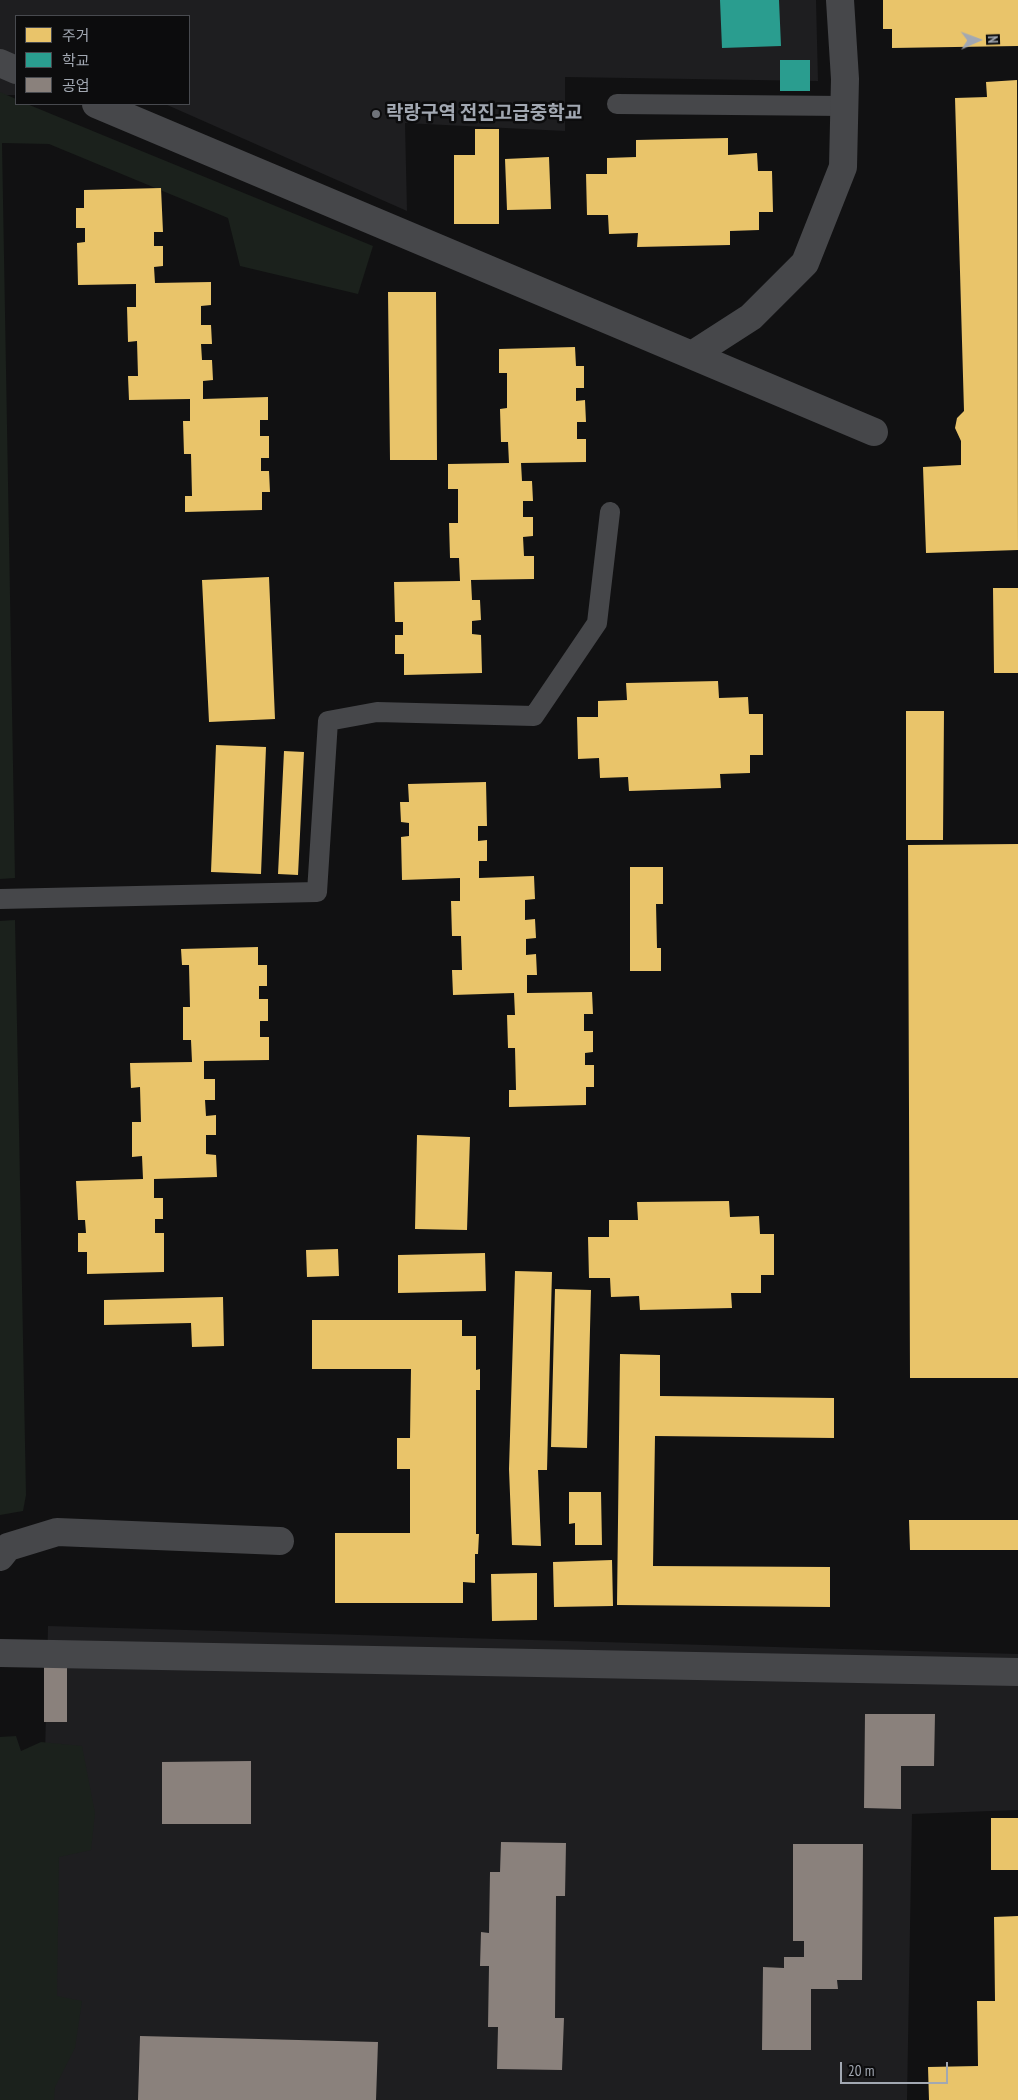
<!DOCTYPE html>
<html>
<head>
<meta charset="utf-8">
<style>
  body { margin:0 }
  #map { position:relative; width:1018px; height:2100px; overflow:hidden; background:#111112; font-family:"PT Sans Narrow","Noto Sans KR",sans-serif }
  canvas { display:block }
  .legend { position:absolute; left:15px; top:15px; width:175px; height:90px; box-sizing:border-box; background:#0c0c0d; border:1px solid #484a4f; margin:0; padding:6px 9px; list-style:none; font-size:15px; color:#a2a8b2 }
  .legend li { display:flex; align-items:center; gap:10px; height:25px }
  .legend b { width:25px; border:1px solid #484a4f }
  .north { position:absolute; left:953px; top:15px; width:50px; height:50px; -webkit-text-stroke:4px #0c0c0d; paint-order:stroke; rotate:88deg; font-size:14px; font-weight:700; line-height:20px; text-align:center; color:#a2a8b2 }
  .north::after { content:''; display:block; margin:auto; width:18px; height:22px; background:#a2a8b2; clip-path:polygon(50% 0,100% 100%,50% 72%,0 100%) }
  .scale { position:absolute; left:840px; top:2062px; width:108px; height:22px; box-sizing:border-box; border:2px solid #a2a8b2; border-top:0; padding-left:6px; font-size:15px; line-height:18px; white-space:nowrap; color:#a2a8b2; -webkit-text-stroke:4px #0c0c0d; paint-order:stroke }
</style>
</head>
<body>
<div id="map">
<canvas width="1018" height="2100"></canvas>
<ul class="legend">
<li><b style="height:14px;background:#e9c46a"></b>주거</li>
<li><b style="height:14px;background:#2a9d8f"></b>학교</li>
<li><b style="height:14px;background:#8a817c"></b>공업</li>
</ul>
<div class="north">N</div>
<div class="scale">20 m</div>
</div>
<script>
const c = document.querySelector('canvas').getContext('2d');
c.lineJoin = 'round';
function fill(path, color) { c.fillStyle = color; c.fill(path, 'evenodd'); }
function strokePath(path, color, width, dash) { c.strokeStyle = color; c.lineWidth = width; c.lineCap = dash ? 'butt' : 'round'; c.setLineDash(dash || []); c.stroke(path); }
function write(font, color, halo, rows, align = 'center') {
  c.font = font + ' "PT Sans Narrow","Noto Sans KR",sans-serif'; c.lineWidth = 5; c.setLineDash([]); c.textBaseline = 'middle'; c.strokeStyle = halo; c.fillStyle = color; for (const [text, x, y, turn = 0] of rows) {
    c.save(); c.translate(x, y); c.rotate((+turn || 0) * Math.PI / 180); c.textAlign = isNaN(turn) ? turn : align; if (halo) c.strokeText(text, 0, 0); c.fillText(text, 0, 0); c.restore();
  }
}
fill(new Path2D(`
  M0,0H816L818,81L565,77V131L405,123L407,211L165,104H189V16H16V95H0Z
  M48,1626L1018,1654V1810L912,1814L907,2100H37Z`), '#1e1e20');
fill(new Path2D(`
  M0,92L16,99V104H27L373,246L358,294L240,266L228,218L49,144L2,143L15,878L0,879Z
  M15,920L26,1495L23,1511L0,1515V921Z
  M16,1736L21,1751L41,1742L82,1746L95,1813L91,1850L59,1857L57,1996L82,2001L75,2048L55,2087L54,2100H0V1737Z`), '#1b211c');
fill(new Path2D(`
  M883,0H1018V46L892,48V29H883Z
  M1017,80L1018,550L926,553L923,467L961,465V441L955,428L957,418L964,411L955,98L987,97L986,82Z
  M475,129H499V224H454V155H475Z
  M728,138V155L757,153L758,171H772L773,212H759V230L730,231V245L637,247L638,233L609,234L608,215H587L586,174H607V158L636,157V140Z
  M549,157L551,209L507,210L505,159Z
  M161,188L163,232H154V246H163V266L154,267L155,283L211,282V305L201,306V325H211L212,344H201L202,360H212L213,380L203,381V399L268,397V420H260V436H269V458H261V471H269L270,492H262V510L185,512V496H192L191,454H184L183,421H190V399L129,400L128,376H138L137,341L128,342L127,307H136V284L78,285L77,243L85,242V228H76V208H84V190Z
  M388,292H436L437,460H390Z
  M575,347L576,366H584V388H576V401L585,400L586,422H577V439H586V462L521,463L522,481H532L533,501H523V517H533V536L523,537L524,556H534V579L471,580L472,600H480L481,620L472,621V634L481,635L482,673L404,675V654H395V635H403V622H395L394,582L460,581L459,558H450L449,523H458V489H448V464L509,463L508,442H501L500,409L507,408V373H499V349Z
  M269,577L275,719L209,722L202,580Z
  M993,588H1018V673H994Z
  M718,681L719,698L748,697L749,714H763V755H750V773L720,774L721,788L629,791L628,777L600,778L599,758L578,759L577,717H598V701L627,700L626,683Z
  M906,711H944L943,840H906Z
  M216,745L266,747L261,874L211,872Z
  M284,751L304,752L298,875L278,874Z
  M486,782L487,826H478V841L487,840V861H479V878L534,876L535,899L525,900V920L535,919L536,938L526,939V955L536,954L537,975H527V993L592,992L593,1014H584V1031H593V1052L585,1053V1065H594V1087H586V1105L509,1107V1090H516L515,1048H508L507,1015H515L514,993L453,995L452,970H462L461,936H452L451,901H460V878L402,880L401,837L409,836V823L401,822L400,802H409L408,784Z
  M1018,844V1378H910L908,845Z
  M630,867H663V904H656L657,948H661V971H630Z
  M258,947V965H267V986H259V999H268V1021H260V1037H269V1060L204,1061V1079H215V1100H205L206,1116L216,1115V1135H206V1154L216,1155L217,1177L154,1179V1198H163V1219H155V1233H164V1272L87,1274V1252H78V1233H86L85,1220H78L76,1181L143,1179L142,1156L132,1157V1122H141L140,1087L131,1088L130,1063L192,1062L191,1040H183V1007H190L189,965H182L181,949Z
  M417,1135L470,1137L467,1230L415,1229Z
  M729,1201L730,1217L759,1216L760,1234H774V1275H761V1293H731L732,1308L640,1310L639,1296L611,1297L610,1278H589L588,1237H609V1220H638L637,1202Z
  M338,1249L339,1276L307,1277L306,1250Z
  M485,1253L486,1291L398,1293V1255Z
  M515,1271L552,1272L547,1470H538L541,1546L512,1545L509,1469Z
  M555,1289L591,1290L587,1448L551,1447Z
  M223,1297L224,1346L192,1347L191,1323L104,1325V1300Z
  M312,1320H462V1336H476V1370L480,1369V1390H476V1534H479L478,1554H475V1583L463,1582V1603H335V1533H410V1469H397V1438H410L411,1369H312Z
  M620,1354L660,1355V1396L834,1398V1438L655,1436L653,1566L830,1567V1607L617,1605Z
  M569,1492H601L602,1545H575V1523L569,1524Z
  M909,1520H1018V1550H910Z
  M612,1560L613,1606L554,1607L553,1562Z
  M537,1573V1620L492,1621L491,1574Z
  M991,1818H1018V1870H991Z
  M1018,1916V2100H929L928,2067L978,2066L977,2001H995L994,1917Z`), '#e9c46a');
fill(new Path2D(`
  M720,0H779L781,46L722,48Z
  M780,60H810V91H780Z`), '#2a9d8f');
fill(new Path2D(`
  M44,1664H67V1722H44Z
  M865,1714H935L934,1766H901V1809L864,1808Z
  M251,1761V1824H162V1762Z
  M501,1842L566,1843L565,1896H556L555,2018H564L562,2070L497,2069L498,2027H488L489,1966H480L481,1932L489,1933L490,1872H500Z
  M793,1844H863L862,1980H837L838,1989H811V2050H762L763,1967L784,1968V1957H804V1941H793Z
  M140,2036L378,2042L376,2100H138Z`), '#8a817c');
strokePath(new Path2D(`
  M617,104L844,106
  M0,899L317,892L328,721L377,712L534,716L597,623L610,512`), '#46474a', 20);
strokePath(new Path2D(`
  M0,63L16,70
  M96,104L874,432
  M692,355L751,317L805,263L843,167L845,79L840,0
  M0,1557L8,1547L57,1532L280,1541
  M0,1653L1018,1672`), '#46474a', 28);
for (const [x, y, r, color] of [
  [376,114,5,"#6f737a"]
]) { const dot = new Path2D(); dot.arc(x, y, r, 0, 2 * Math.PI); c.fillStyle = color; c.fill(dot); strokePath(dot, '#0c0c0d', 2); }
write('bold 19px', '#a2a8b2', '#0c0c0d', [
  ["락랑구역 전진고급중학교",386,114]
], 'left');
</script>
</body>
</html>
